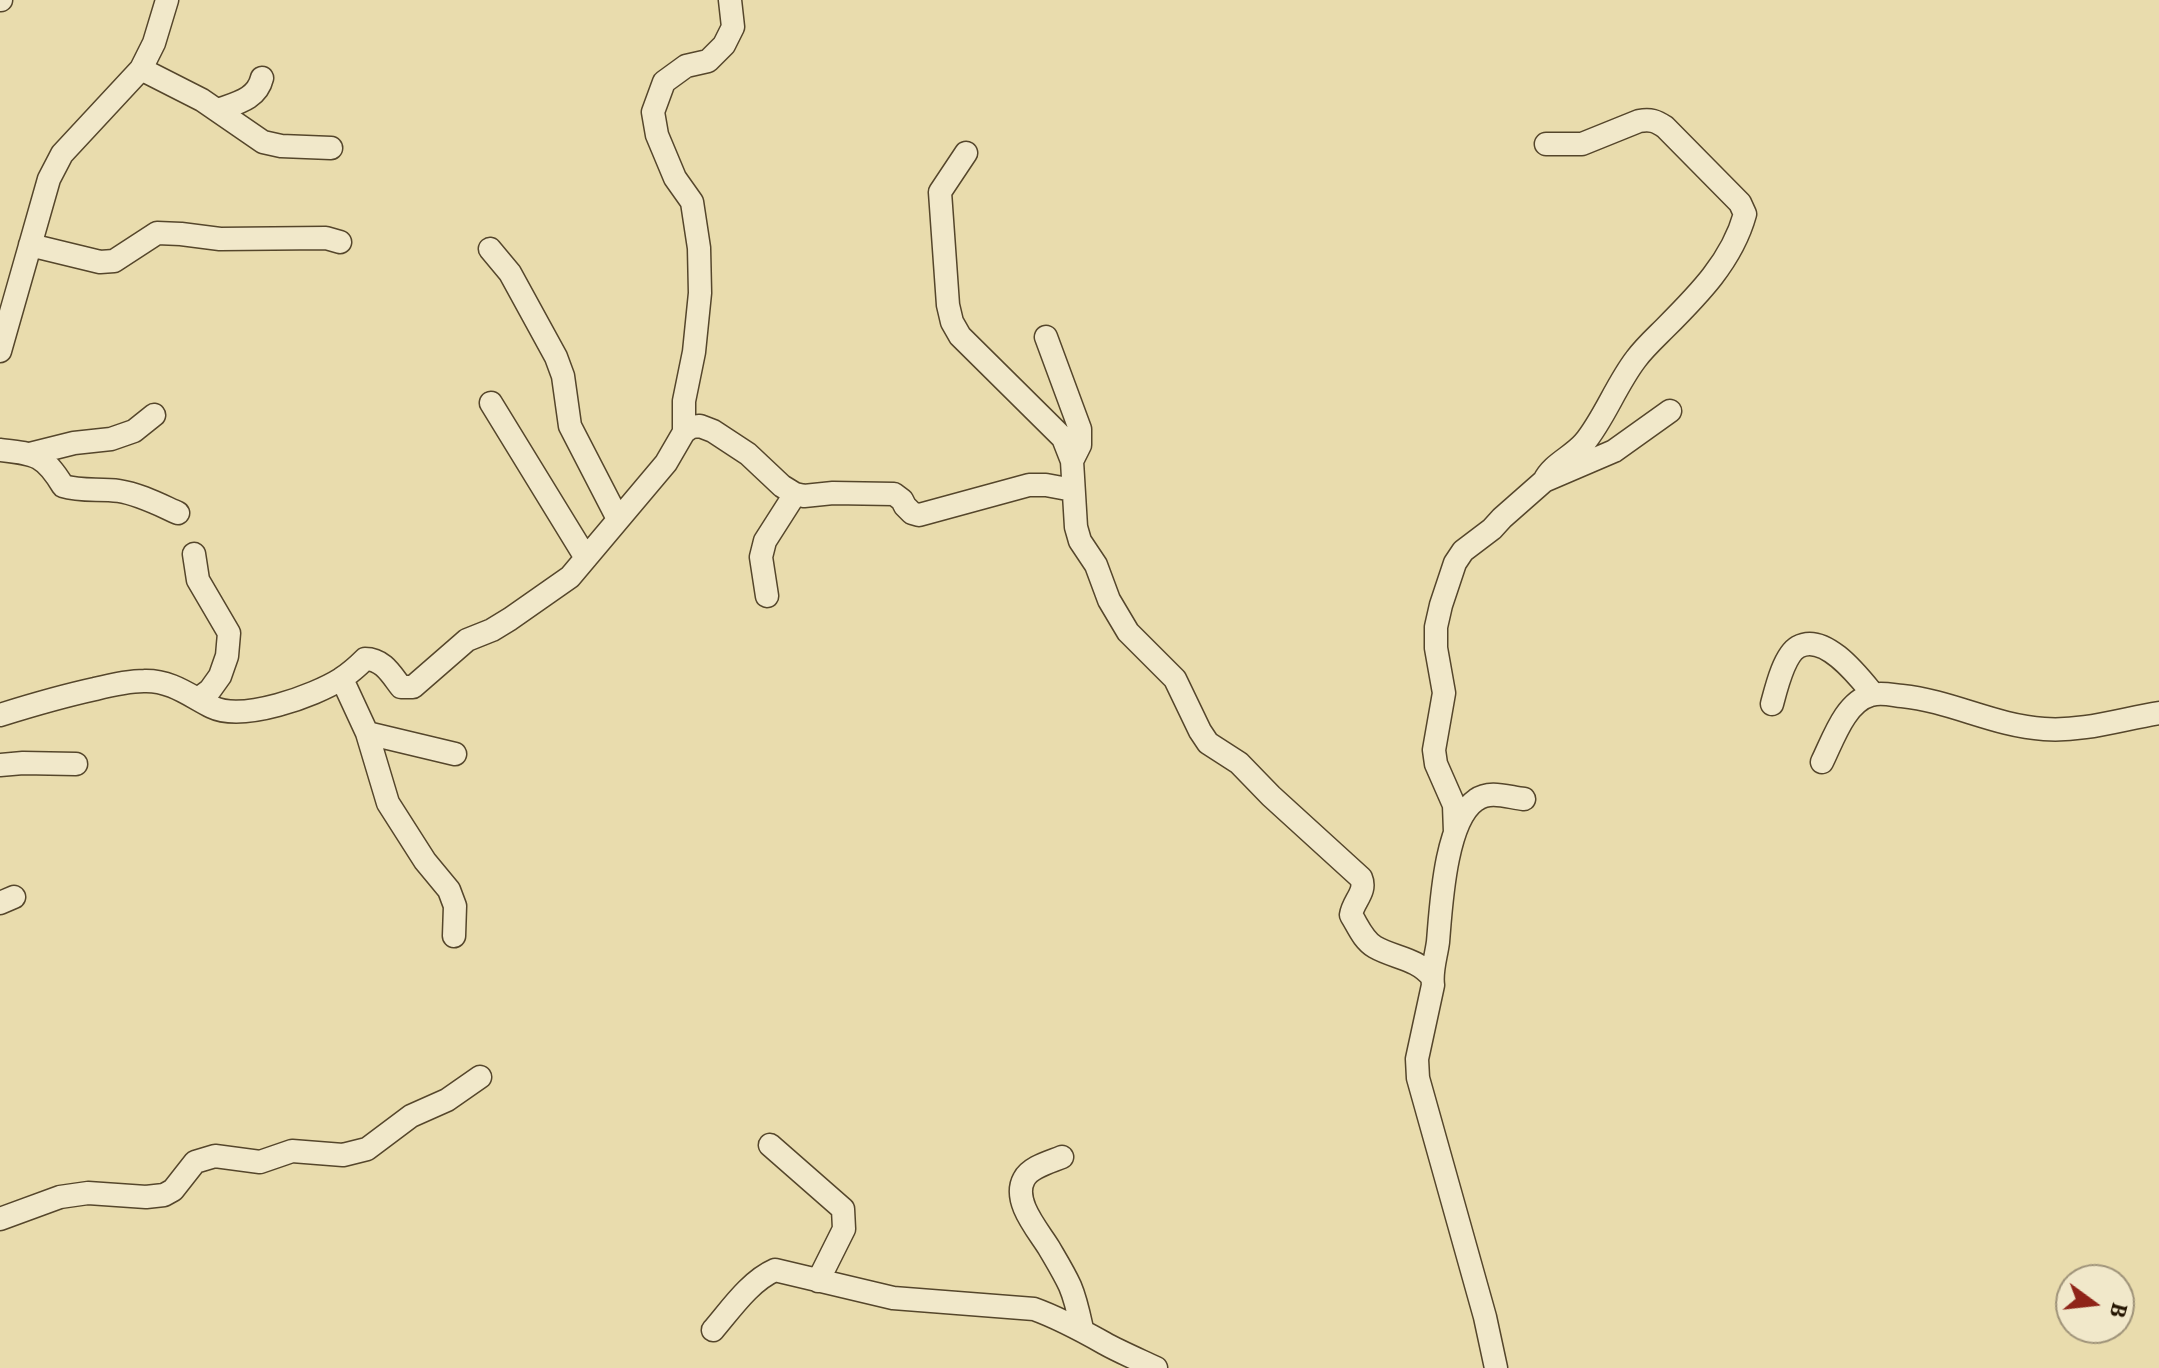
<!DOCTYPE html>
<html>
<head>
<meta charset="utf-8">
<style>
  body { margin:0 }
  #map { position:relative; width:2159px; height:1368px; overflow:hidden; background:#e9dcad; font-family:Vollkorn,serif }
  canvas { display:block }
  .north { position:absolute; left:2055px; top:1264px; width:80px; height:80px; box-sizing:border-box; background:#f1e8ca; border:2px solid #9f9379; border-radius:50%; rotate:105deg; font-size:22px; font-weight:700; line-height:32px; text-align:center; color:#241400 }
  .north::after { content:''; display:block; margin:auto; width:28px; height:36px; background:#8f2418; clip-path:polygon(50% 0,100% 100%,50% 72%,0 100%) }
</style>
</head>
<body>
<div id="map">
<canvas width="2159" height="1368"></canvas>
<div class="north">B</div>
</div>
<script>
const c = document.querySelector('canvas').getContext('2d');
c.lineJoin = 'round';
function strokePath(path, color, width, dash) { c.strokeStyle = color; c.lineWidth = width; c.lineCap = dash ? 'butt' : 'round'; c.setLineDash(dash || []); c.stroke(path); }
const minor = new Path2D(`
  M0,0H1
  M141,69L202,100L263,142L281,146L331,148
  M218,110C237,103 257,99 262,78
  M966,153L940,192L948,305L952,322L960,336L1063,438L1072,461L1076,527L1080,541L1096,565L1109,600L1128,632L1175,679L1200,731L1208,743L1239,763L1271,796L1361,878C1367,892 1353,901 1351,915C1358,926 1363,940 1375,947C1394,958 1417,958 1432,977
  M30,245L100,262L114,261L157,233L181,234L220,239L326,238L340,242
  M490,249L510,273L556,357L563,376L570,426L618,519
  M1046,337L1080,429V445L1072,461
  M0,351L49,179L62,154L141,69L154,43L167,0
  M491,403L586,558
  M684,432V401L694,352L700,293L699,248L692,202L675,178L657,135L653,112L664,82L686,66L708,61L724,45L733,27L730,0
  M0,450C35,454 44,454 63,486C82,492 100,488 119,491C139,494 160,505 178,513
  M30,454L74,443L111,439L134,431L154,415
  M1544,481C1552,464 1572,457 1584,443C1604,419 1616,385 1636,359C1644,348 1655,338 1665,328C1698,295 1732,261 1745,214L1740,203L1665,127C1656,121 1651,119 1639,121L1582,144H1546
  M194,554L198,580L229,633L227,656L220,676L210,690L198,699
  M767,596L761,557L765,541L795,494
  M342,679L367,733L388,803L425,861L449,890L455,906L454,936
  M1772,704C1776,689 1784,655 1798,647C1825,632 1859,677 1873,694
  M0,715C32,705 63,696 95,689C111,685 128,681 144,681C171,680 190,696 212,707C243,722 314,696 341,679C350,673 358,666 365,659C383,659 391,674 401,687H413L467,640L492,630L510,619L570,577L666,463L684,432L691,427L700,426L713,431L748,454L782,486L795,494L804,496L833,493L894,494L902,500L905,506L912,513L919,515L1029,485H1046L1073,490
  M367,733L455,754
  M1822,762C1833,740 1845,702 1871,695C1881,692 1892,695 1902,696C1951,701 1995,726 2044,729C2082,732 2122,719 2159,713
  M0,765L23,763L76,764
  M1455,832L1454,805L1436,764L1434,750L1444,693L1436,648V627L1441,605L1455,563L1463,551L1492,529L1502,518L1544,481L1614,451L1670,411
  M0,903L14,897
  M770,1145L843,1209L844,1229L818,1281
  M1062,1157C1050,1162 1030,1167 1024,1179C1012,1201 1038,1230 1049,1248C1056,1260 1064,1273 1070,1286C1076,1300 1079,1315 1082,1329
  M0,1219L60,1197L88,1193L146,1197L164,1195L173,1190L195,1162L215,1156L260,1162L292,1151L343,1155L367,1149L411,1116L447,1100L480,1077
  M713,1330C731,1309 750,1281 775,1270L893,1298L1034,1309C1059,1318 1081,1330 1104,1343C1120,1352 1139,1360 1156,1368
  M1496,1368L1485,1317L1418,1078L1417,1059L1433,985C1431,971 1436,957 1438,942C1441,907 1445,821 1476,800C1490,790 1507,797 1524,799`);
strokePath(minor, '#55462b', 25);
strokePath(minor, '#f1e8ca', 22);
</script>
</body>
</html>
